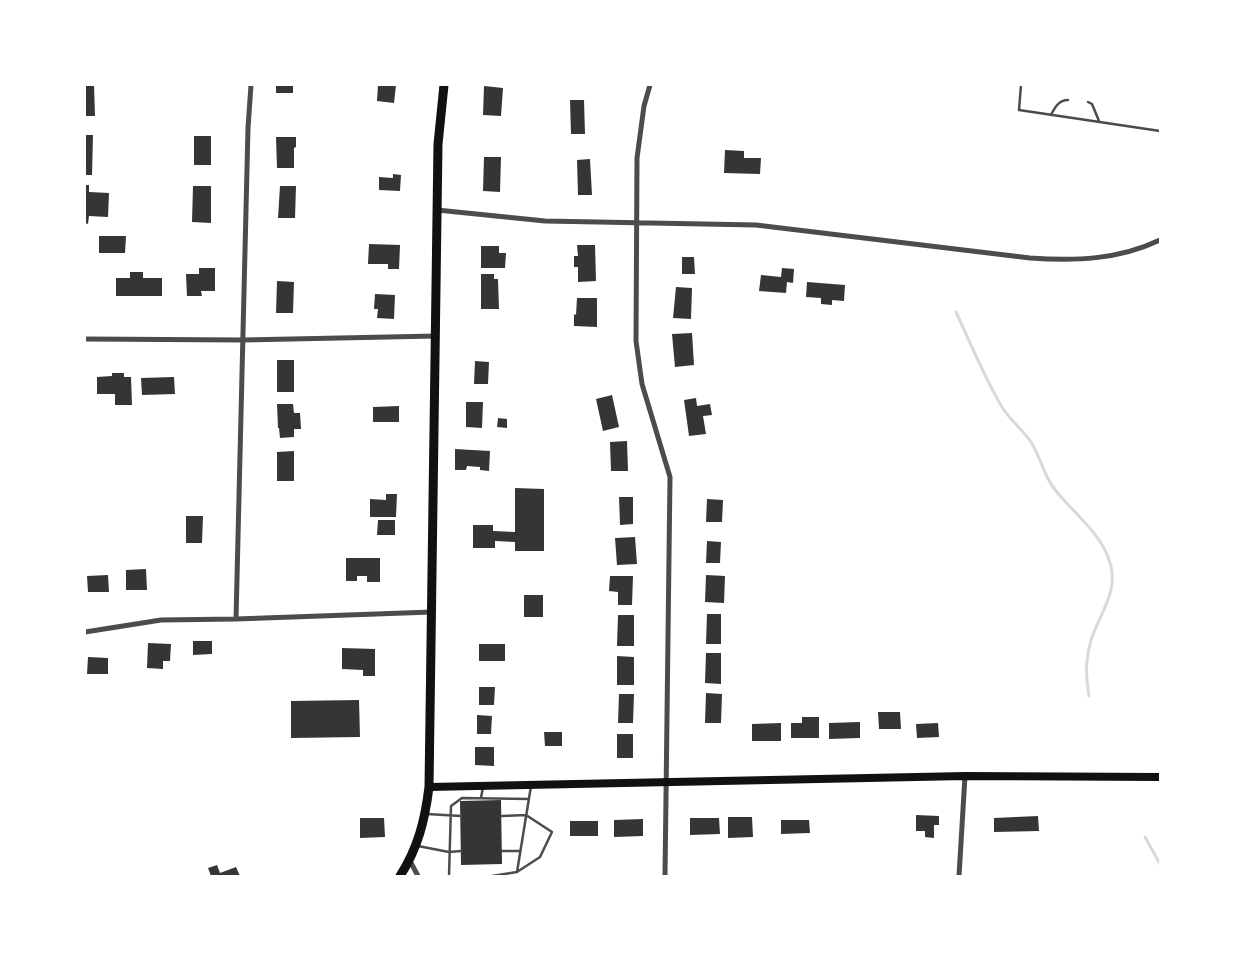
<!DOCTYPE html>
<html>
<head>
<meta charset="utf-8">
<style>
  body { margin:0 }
  #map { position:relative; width:1245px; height:961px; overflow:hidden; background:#fff; font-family:"Noto Sans",sans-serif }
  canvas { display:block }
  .frame { position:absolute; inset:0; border:86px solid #fff; pointer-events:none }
</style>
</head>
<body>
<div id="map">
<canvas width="1245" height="961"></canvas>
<div class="frame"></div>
</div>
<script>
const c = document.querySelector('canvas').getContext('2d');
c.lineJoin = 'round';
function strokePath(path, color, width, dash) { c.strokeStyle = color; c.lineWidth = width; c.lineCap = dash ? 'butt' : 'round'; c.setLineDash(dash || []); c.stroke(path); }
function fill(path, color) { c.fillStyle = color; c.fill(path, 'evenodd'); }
strokePath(new Path2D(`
  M956,312C971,344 984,377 1002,407C1010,420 1023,430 1031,442C1040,456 1044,475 1053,487C1072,513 1108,537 1112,572C1115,598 1096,620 1090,644C1085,665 1086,675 1089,696
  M1145,837L1160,864`), '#d9d9d9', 3);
fill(new Path2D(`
  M85,85H94L95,116H85Z
  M276,85H293V93H276Z
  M378,85H396L394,103L377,101Z
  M484,86L503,88L501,116L483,115Z
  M570,100H584L585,134H571Z
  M85,135H93L92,175H85Z
  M194,136H211V165H194Z
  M276,137H296V147L294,148V168H277Z
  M725,150L744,151V158H761L760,174L724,173Z
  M484,157H501L500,192L483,191Z
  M590,159L592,195H578L577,160Z
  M393,174L401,175L400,191L379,190V177L393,178Z
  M85,185H89V192L109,193L108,217L89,216L88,224L85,223Z
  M193,186H211V223L192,222Z
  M280,186H296L295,218H278Z
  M99,236H126L125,253H99Z
  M369,244L400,245L399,269H388V264H368Z
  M577,245H595L596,281L578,282V267H574V256H578Z
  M481,246H499V253H506L505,268H481Z
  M682,257H694L695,274H682Z
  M199,268H215V291H201L202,296H187L186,274H199Z
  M782,268L794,269L793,283L787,282L786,293L759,291L761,275L781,277Z
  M130,272H143V278H162V296H116V278H130Z
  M481,274H494V279H498L499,309H481Z
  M277,281L294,282L293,313H276Z
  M807,282L845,285L844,301L832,300V305L821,304V298L806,297Z
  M676,287L692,288L691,319L673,318Z
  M375,294L395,295L394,319L377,318L378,309H374Z
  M577,298H597V327L574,326V314L576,315Z
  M692,333L694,365L675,367L672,334Z
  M277,360H294V392H277Z
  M475,361L489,362L488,384H474Z
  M112,373H124V377H131L132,405H115V394H97V377L112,376Z
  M174,377L175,394L142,395L141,378Z
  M612,395L619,427L603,431L596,399Z
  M696,398L697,406L710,404L712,415L703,416L706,434L689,436L684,400Z
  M466,402H483L482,428L466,427Z
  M277,404H293L294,413H300L301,429H294V437L280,438L279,428H278Z
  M399,406V422H373V407Z
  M498,418L507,419V428L497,427Z
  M627,441L628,471H611L610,442Z
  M455,449L490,451L489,471L480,470V467L467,466L466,470H455Z
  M294,451V481H277V452Z
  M515,488L544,489V551H515V542L495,541V548H473V525H493V531L515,532Z
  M386,494H397L396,517H370V499L386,500Z
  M619,497H633V524L620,525Z
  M707,499L723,500L722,522H706Z
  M186,516H203L202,543H186Z
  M378,520H395V535H377Z
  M635,537L637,564L617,565L615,538Z
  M707,541L721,542L720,563H706Z
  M346,558H380V582H367V576H357V581H346Z
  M146,569L147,590H126V570Z
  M108,575L109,592H88L87,576Z
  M706,575L725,576L724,603L705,602Z
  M610,576H633L632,605H618V592L609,591Z
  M524,595H543V617H524Z
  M707,614H721V644H706Z
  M618,615H634V646H617Z
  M193,641H212V654L193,655Z
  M148,643L171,644L170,661H163V669L147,668Z
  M479,644H505V661H479Z
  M342,648L375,649V676H363V670L342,669Z
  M706,653H721V684L705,683Z
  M617,656L634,657V685H617Z
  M88,657L108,658V674H87Z
  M479,687H495L494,705H479Z
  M706,693L722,694L721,723H705Z
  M619,694H634L633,723H618Z
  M359,700L360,737L291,738V701Z
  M878,712H900L901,729H879Z
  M477,715L492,716L491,734H477Z
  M802,717H819V738H791V723H802Z
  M860,722V738L829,739V723Z
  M781,723V741H752V724Z
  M938,723L939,737L917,738L916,724Z
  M544,732H562V746H545Z
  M617,734H633V758H617Z
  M475,747H494V766L475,765Z
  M501,800L502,864L461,865L460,801Z
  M916,815L939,816V825H934V838L925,837V831H916Z
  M1038,816L1039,831L994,832V818Z
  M728,817H752L753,837L728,838Z
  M360,818H384L385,837L360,838Z
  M690,818H719L720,834L690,835Z
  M643,819V836L614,837V820Z
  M781,820H809L810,833L781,834Z
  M570,821H598V836H570Z
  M217,865L220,873L236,867L240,876H211L208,868Z`), '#353535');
strokePath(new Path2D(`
  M1021,85L1019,110L1160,131
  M1088,102L1092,104L1099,121
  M1051,115C1055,107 1059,100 1068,100
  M481,798L483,787
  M427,814L461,816
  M502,816L526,815L552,832L540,857L517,872
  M418,846L449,852L461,851
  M502,851H520
  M449,876L451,806L462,798L529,799
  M492,876L517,872L531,786`), '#4c4c4c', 2.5);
strokePath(new Path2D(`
  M650,85L644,106L637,158L636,341L642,384L670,477L665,876
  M437,210L545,221L756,225L1030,258C1075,261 1118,260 1160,240
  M85,339L243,340L436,336
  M236,619L248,128L251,85
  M85,632L161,620L236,619L432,612
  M410,861L418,876
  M959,876L965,776`), '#4c4c4c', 5);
strokePath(new Path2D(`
  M429,787L965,776L1160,777`), '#111', 8);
strokePath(new Path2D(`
  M400,876C418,848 425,820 429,787L438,144L444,85`), '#111', 9);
</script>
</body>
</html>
